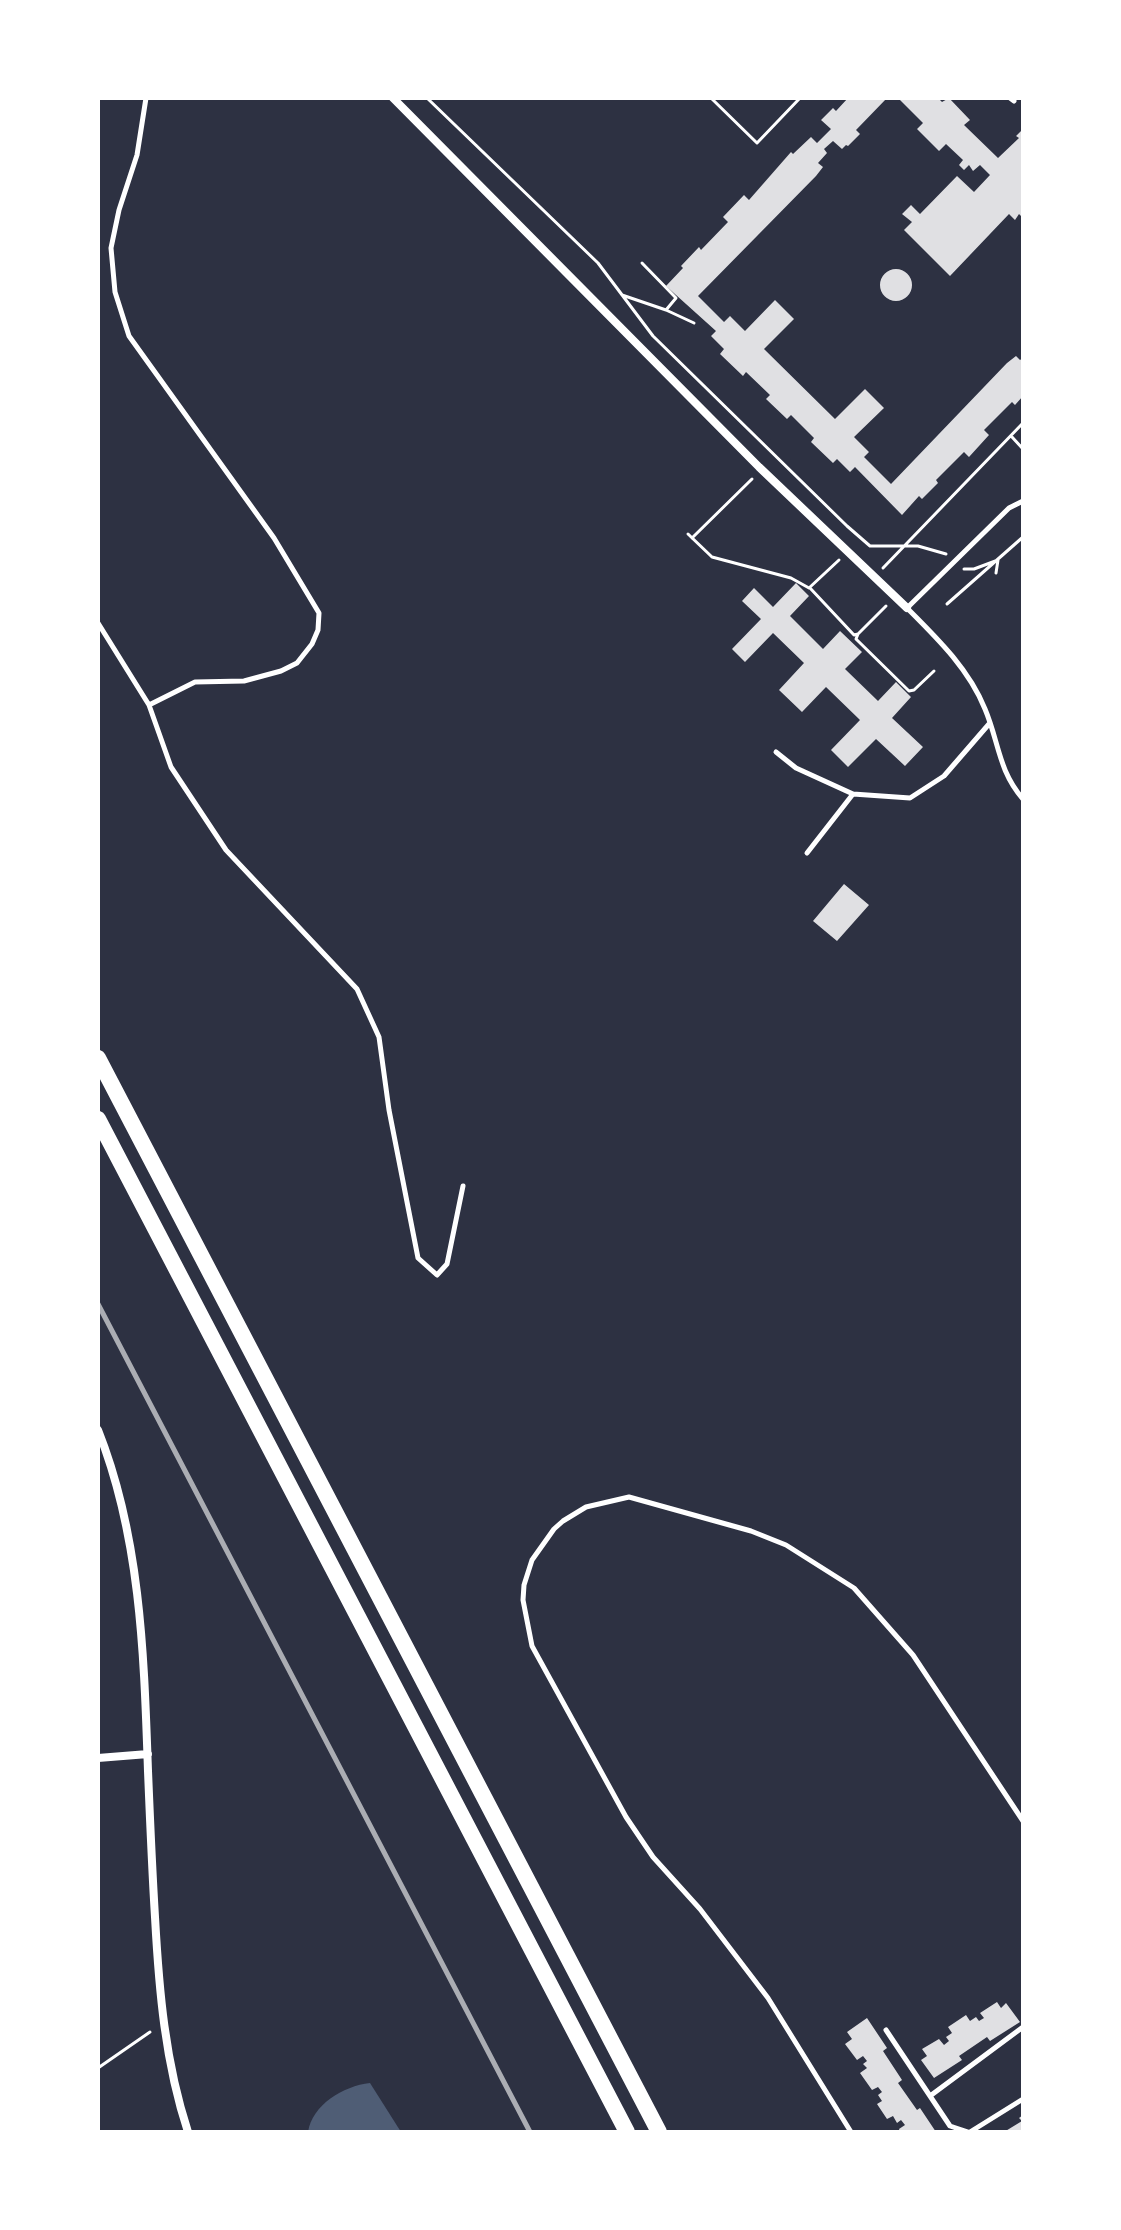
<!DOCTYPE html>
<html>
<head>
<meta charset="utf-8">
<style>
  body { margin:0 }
  #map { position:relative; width:1121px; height:2230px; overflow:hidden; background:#2d3142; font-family:"Fira Sans Condensed",sans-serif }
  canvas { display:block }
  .frame { position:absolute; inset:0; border:100px solid #fff; pointer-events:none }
</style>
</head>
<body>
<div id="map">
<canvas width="1121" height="2230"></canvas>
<div class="frame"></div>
</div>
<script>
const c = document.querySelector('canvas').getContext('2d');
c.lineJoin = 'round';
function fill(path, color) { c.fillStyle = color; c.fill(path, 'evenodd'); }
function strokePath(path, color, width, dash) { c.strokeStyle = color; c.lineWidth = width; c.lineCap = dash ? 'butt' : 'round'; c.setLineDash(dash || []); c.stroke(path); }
fill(new Path2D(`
  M370,2083L401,2132H308C312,2105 343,2086 370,2083Z`), '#4f5d75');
fill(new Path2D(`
  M848,98H887L856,130L860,134L848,146L846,145L842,149L833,141L824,149L827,153L818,163L823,167L816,176L698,296L724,322L730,316L745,331L775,300L794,319L764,349L835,419L865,389L884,408L854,437L869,452L864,457L891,484L1007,363L1016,356L1020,360L1023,358V396L1015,405L1012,402L984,430L989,435L969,457L964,452L936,480L938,483L922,499L919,496L902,515L855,467L850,472L837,459L833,463L811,442L814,438L791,415L787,419L766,399L770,395L746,372L743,376L720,354L724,349L711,336L716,331L666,286L683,268L681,266L699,247L701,250L728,222L723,217L744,195L749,200L791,152L793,154L811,137L817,143L831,129L821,120L833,108L836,111Z
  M898,98H938L942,102L949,98L970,120L964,125L998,158L1019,138L1016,136L1023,129V175L1021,177L1023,180V218L1019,214L1015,220L1009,214L950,276L904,230L912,222L902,214L911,205L920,214L957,176L974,192L990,175L980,165L973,171L969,165L964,170L959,165L963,160L946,144L939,151L917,129L923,123Z
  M880 285a16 16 0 1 1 32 0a16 16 0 1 1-32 0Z
  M796,583L809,596L790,616L823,649L840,631L862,652L845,669L878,701L896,682L911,697L892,718L923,747L905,766L876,739L848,767L831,750L860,720L826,687L802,712L779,690L804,663L773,633L745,662L732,649L761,619L742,601L754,588L773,607Z
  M844,884L869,905L837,941L813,921Z
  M997,2002L1001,2008L1006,2003L1020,2022L990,2041L987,2037L959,2056L962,2060L934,2078L921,2060L927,2056L922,2049L939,2039L944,2045L949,2041L946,2037L952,2033L948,2027L966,2015L970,2021L976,2017L979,2021L984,2018L980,2013Z
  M867,2018L887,2048L883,2051L902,2080L898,2083L917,2110L920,2108L936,2132H900L899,2129L905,2125L901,2120L897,2123L893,2116L887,2119L877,2104L882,2101L878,2095L882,2092L878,2087L872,2090L860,2073L867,2068L863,2064L867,2061L863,2056L857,2060L845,2044L852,2039L847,2032Z
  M1023,2115V2132H1004L1022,2121L1019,2118Z`), '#e0e0e3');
strokePath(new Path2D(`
  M427,98L598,263L653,336L847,526L870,546H918L946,554
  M711,98L757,143L800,98
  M642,263L676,298L666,310L694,323
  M622,295L666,310
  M1012,437L1023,449
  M688,534L712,557L791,578L809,588L839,560
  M692,538L752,479
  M883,568L1023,423
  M964,569H974L998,560L996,573
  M810,588L854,635L858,634L886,606
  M947,604L1023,537
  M858,634L856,639L909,691L914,690L934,671
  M98,2068L150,2032`), '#fff', 3);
strokePath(new Path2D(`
  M146,98L137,155L119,210L111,248L115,292L129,336L274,538L319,613L318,630L312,644L297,663L281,671L244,681L195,682L149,705L171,767L226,850L357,989L379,1037L389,1110L418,1258L437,1275L447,1264L463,1186
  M1010,98L1014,101
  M1023,501L1009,508L907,608C937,638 969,669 985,709C999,742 998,770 1023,799
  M98,623L149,705
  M776,752L796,768L853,794L910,798L944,776L989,724
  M807,853L853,794
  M886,2030L950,2126L968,2132
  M930,2096L1023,2027
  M851,2132L768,1998L700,1909L653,1857L626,1817L532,1646L523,1600L524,1585L532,1560L554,1529L563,1521L586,1507L629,1497L751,1531L786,1545L854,1588L913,1655L1023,1821
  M970,2132L1023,2099`), '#fff', 5);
strokePath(new Path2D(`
  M393,98L759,467L907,608
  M98,1430C141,1538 144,1657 148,1771C150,1820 152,1868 155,1917C159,1990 165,2062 188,2132
  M98,1758L148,1754`), '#fff', 8);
strokePath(new Path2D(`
  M98,1058L659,2132
  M98,1119L627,2132`), '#fff', 16);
strokePath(new Path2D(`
  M98,1304L530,2132`), '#abadb3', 5);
</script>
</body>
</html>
